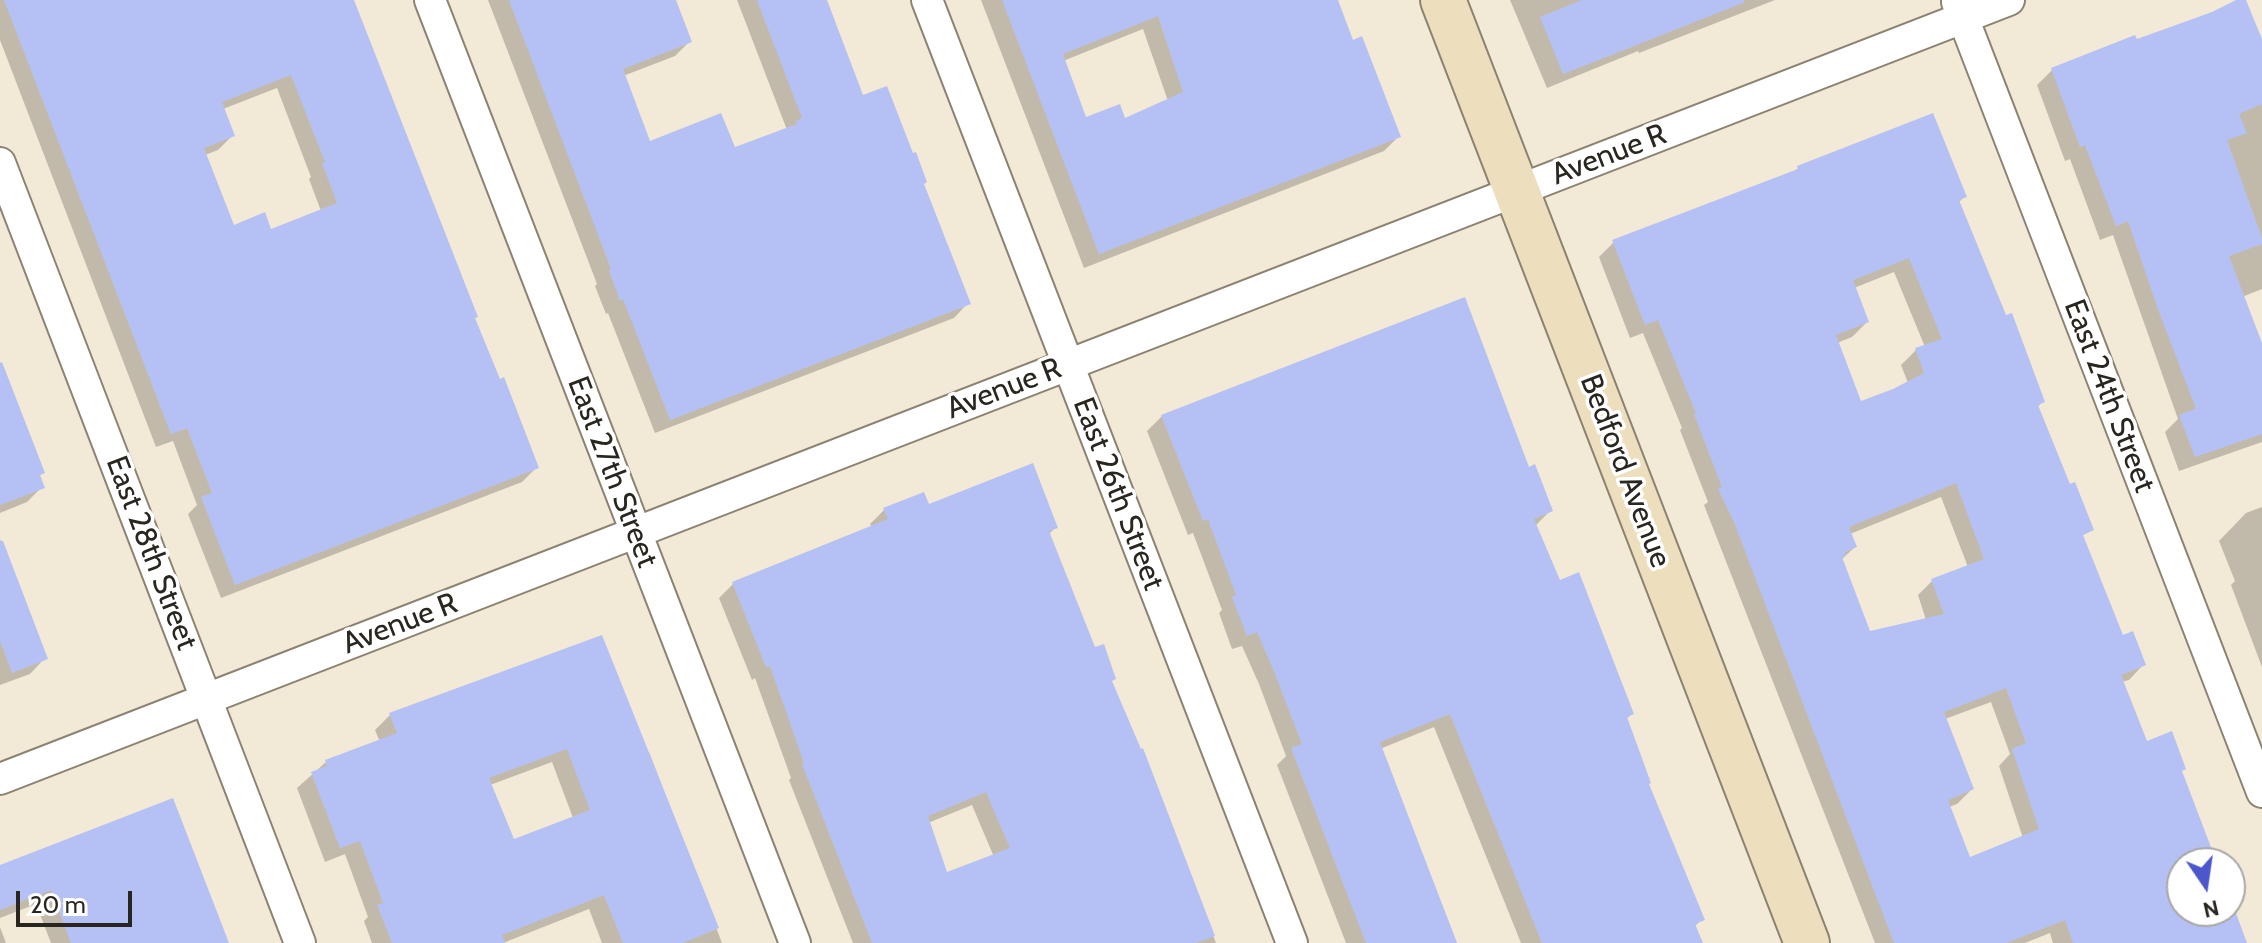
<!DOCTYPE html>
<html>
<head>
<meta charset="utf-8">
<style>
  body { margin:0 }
  #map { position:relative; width:2262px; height:943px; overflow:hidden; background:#f2e9d6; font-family:Cabin,sans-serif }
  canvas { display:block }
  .north { position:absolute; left:2166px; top:847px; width:80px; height:80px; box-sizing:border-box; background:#fff; border:2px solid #a9a8a5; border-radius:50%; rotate:167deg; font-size:22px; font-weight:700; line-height:32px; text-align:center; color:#29251f }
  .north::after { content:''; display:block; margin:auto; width:28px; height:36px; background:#4d57cc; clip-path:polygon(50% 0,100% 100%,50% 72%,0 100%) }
  .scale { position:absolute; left:16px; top:891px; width:116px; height:36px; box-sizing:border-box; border:4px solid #29251f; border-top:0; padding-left:10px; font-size:24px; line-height:28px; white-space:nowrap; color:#29251f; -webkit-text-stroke:6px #fff; paint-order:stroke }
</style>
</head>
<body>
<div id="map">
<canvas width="2262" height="943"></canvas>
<div class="north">N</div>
<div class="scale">20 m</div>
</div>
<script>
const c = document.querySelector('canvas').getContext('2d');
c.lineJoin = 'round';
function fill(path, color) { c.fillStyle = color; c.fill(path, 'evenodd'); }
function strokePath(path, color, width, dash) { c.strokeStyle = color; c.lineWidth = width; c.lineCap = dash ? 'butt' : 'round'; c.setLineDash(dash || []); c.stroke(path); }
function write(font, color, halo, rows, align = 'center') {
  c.font = font + ' Cabin,sans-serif'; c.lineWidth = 7; c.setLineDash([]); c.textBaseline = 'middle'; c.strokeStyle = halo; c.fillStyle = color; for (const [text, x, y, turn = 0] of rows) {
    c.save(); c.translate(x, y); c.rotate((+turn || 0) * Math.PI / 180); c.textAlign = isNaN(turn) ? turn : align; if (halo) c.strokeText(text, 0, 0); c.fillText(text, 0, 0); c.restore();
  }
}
fill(new Path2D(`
  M0,0H352L473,319L537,467L522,482L221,598L188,514L197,505L173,441L156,447L0,40ZM277,88L311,177L309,179L321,211L270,231L232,228L205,155L218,150L233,135L223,109Z
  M488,0H675L690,41L675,56L623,76L649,143L734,149L787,130L737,0H824L862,98L922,185L968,303L954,318L655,433L608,313L606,314L595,286L597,284Z
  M981,0H1336L1352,43L1399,136L1384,151L1084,268ZM1143,29L1168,101L1124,120L1084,119L1063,61Z
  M1510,0H1775L1639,53L1638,51L1547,88Z
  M2244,0L2262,41V289L2242,297L2262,349V442L2179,471L2165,432L2178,419L2113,235L2100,240L2070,159L2065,161L2037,85L2052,70L2213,14Z
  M1798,168L1965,196L1958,203L2043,402L2037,407L2060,518L2122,638L2143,665L2129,680L2121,682L2145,744L2180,772L2215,863H2182V911H2230V901L2246,943H2053L2050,933L2025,943H1875L1704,505L1708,502L1680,430L1682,428L1643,333L1630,338L1599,257L1614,242L1793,173ZM1894,272L1925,347L1916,350L1901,365L1908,383L1860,404L1837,343L1852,337L1867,322L1854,288ZM1941,497L1968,567L1933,580L1918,595L1926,620L1868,633L1841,560L1855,547L1850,534ZM1991,702L2010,754L1999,766L2023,838L1969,860L1949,807L1957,804L1972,789L1945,719Z
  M0,362L43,473L38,477L42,487L27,502L0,513Z
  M1162,416L1528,469L1550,511L1535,526L1559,583L1632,714L1625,720L1647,785L1702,919L1694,927L1701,943H1521L1434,727L1380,749L1457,943H1346L1277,765L1286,756L1259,684L1242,646L1232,649L1219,613L1222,610L1193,533L1188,535L1147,431Z
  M928,507L1056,527L1048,535L1094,650L1140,751H1142L1216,943H853L789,780L791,778L755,678L752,680L719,598L733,584L872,528L870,524L884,510ZM972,805L994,857L946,874L928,823Z
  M2262,507V667L2231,585L2235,581L2219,541L2246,513Z
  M0,539L45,658L30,674L0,685Z
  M390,715L649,752L722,943H602L589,909L503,943H372L364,921L368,917L345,854L325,862L297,788L326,762L380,742L375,730ZM552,762L573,818L513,842L490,785Z
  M0,868L226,943H51L36,904L0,918Z
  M0,927L6,943H0Z`), '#0003');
fill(new Path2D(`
  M4,0H354L478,317L475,318L500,379L504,377L539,468L235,585L201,497L212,493L187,428L171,434ZM291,75L325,162L322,163L337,203L271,229L265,212L234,225L204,148L235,136L222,102Z
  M509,0H676L692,42L623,69L650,141L721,113L735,147L797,124L796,121L802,118L757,0H827L863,95L887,86L913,153L916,152L927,182L924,184L971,304L670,420L623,299L620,301L609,270L611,269Z
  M1002,0H1338L1353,40L1362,36L1401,137L1099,254ZM1158,16L1183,92L1125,118L1120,104L1086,117L1063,54Z
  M1582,0H1744L1745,2L1563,74L1540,17Z
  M2236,0H2246L2262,39V104L2239,114L2247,133L2227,140L2262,238V244L2229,256L2262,343V434L2195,457L2179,415L2195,409V406L2159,312L2128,221L2116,226L2085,145L2080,147L2051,68L2135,35L2137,39L2212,12Z
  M1933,113L1967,197L1959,200L2006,315L2012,313L2045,402L2038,405L2070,484L2075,482L2094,530L2083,535L2123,635L2133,631L2146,665L2121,675L2147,741L2172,731L2186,769L2182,771L2217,863H2182V911H2230V897L2247,943H2073L2065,920L2006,943H1894L1734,522L1718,489L1722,487L1694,414L1696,413L1658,320L1645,325L1612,240L1798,169L1797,166ZM1909,258L1942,339L1915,348L1924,373L1893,389L1861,401L1836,335L1869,322L1853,280ZM1956,483L1984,559L1931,579L1944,614L1870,631L1842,557L1847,555L1845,552L1857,547L1849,527ZM2006,688L2026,743L2012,749L2039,829L1970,857L1948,800L1974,789L1944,712Z
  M1465,297L1529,467L1535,464L1553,511L1534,519L1560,580L1579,572L1634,714L1627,717L1651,783L1649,784L1705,920L1695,924L1703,943H1542L1450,714L1380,742L1457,943H1366L1291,748L1302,744L1273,669L1257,632L1247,636L1232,597L1236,595L1208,519L1203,521L1161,415Z
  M2,362L45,473L40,475L45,488L0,505V363Z
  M1033,463L1058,528L1049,531L1095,647L1104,644L1116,679L1112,681L1141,749L1143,748L1215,936L1196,943H872L802,764L804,763L770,666L766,667L732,582L888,519L883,508L924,492L929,504ZM986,792L1010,848L947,872L928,816Z
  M0,541H3L48,659L12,673L0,641Z
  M602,635L719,928L683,943H623L604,895L502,935L505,943H392L377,905L383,903L360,841L340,848L311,772L327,766L325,760L397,733L389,713ZM567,749L590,810L514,839L489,778Z
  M173,798L229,943H71L51,890L0,910V865Z`), '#b5c1f4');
const street = new Path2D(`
  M430,0L795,943
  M927,0L1292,943
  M1957,2L2262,792
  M0,163L300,943
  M0,779L2009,0`);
const secondary = new Path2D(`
  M1443,0L1807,943`);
strokePath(street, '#8b8272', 34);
strokePath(secondary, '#8b8272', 48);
strokePath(street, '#fff', 30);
strokePath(secondary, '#eddfbd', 44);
write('30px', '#29251f', '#fff', [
  ["Avenue R",1609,155,-21],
  ["Avenue R",1004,389,-21],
  ["East 24th Street",2109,396,69],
  ["Bedford Avenue",1625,471,69],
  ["East 27th Street",612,472,69],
  ["East 26th Street",1118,494,69],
  ["East 28th Street",151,553,69],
  ["Avenue R",400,624,-21]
]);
</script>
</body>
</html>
